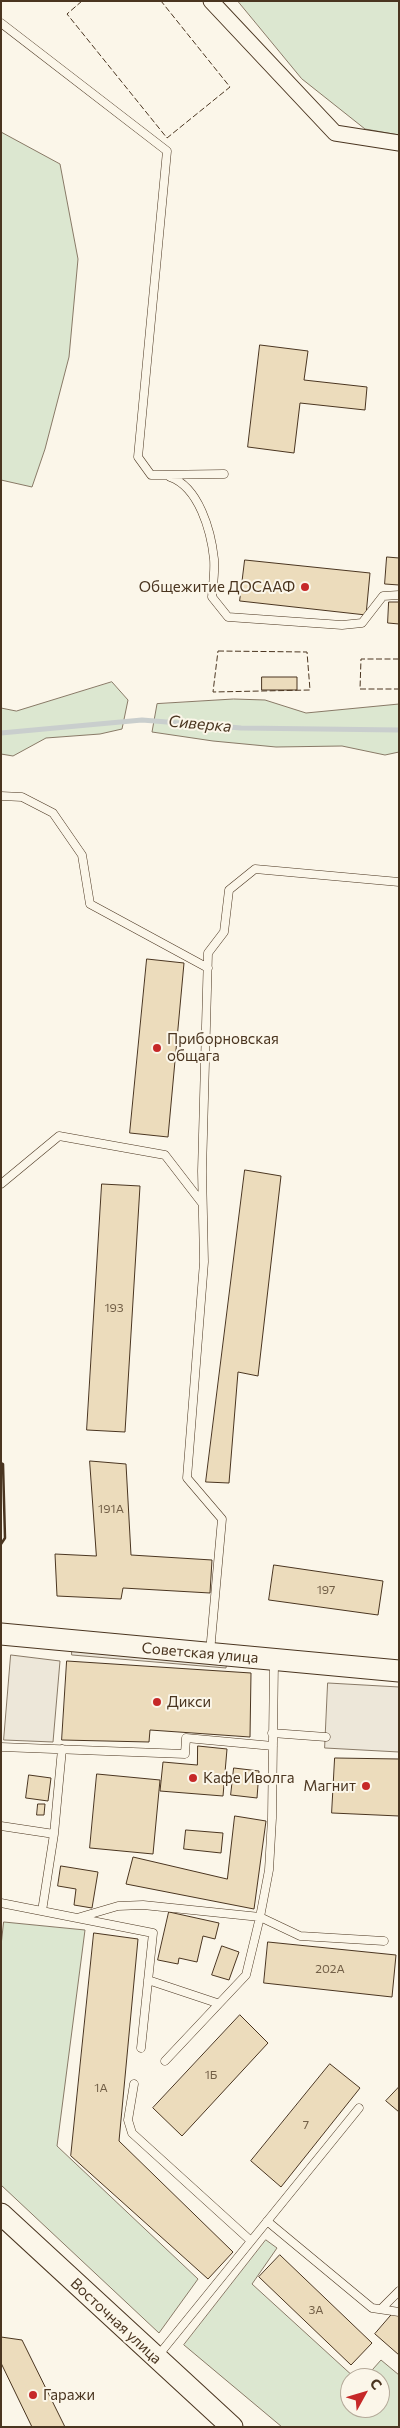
<!DOCTYPE html>
<html>
<head>
<meta charset="utf-8">
<style>
  body { margin:0 }
  #map { position:relative; width:400px; height:2428px; overflow:hidden; background:#fbf6e9; font-family:Commissioner,sans-serif }
  canvas { display:block }
  .frame { position:absolute; inset:0; border:2px solid #4a3520; pointer-events:none }
  .north { position:absolute; left:340px; top:2368px; width:50px; height:50px; box-sizing:border-box; background:#fbf6e9; border:1px solid #b4a999; border-radius:50%; rotate:51deg; font-size:14px; font-weight:700; line-height:20px; text-align:center; color:#4a3520 }
  .north::after { content:''; display:block; margin:auto; width:18px; height:22px; background:#c62828; clip-path:polygon(50% 0,100% 100%,50% 72%,0 100%) }
</style>
</head>
<body>
<div id="map">
<canvas width="400" height="2428"></canvas>
<div class="frame"></div>
<div class="north">С</div>
</div>
<script>
const c = document.querySelector('canvas').getContext('2d');
c.lineJoin = 'round';
function fill(path, color) { c.fillStyle = color; c.fill(path, 'evenodd'); }
function strokePath(path, color, width, dash) { c.strokeStyle = color; c.lineWidth = width; c.lineCap = dash ? 'butt' : 'round'; c.setLineDash(dash || []); c.stroke(path); }
function write(font, color, halo, rows, align = 'center') {
  c.font = font + ' Commissioner,sans-serif'; c.lineWidth = 4; c.setLineDash([]); c.textBaseline = 'middle'; c.strokeStyle = halo; c.fillStyle = color; for (const [text, x, y, turn = 0] of rows) {
    c.save(); c.translate(x, y); c.rotate((+turn || 0) * Math.PI / 180); c.textAlign = isNaN(turn) ? turn : align; if (halo) c.strokeText(text, 0, 0); c.fillText(text, 0, 0); c.restore();
  }
}
const green = new Path2D(`
  M238,1H399V135L365,129L302,79Z
  M1,132L60,164L78,259L69,357L45,449L32,487L1,480Z
  M112,682L128,700L122,729L100,734L46,738L13,756L1,754V708L16,711Z
  M234,699L265,700L306,713L399,704V752L385,755L342,746L276,747L213,741L152,732L157,704Z
  M4,1922L85,1930L57,2146L198,2279L159,2333L1,2185V1946Z
  M266,2240L277,2248L252,2284L355,2378H350V2408H380V2378H365L381,2360L399,2375V2427H282L184,2345Z`);
fill(green, '#dce7d0');
strokePath(green, '#887966', 1);
const parking = new Path2D(`
  M72,1647L227,1662L226,1668L72,1655Z
  M11,1655L60,1661L53,1742L4,1740Z
  M328,1683L399,1687V1752L325,1748Z`);
fill(parking, '#ede7d9');
strokePath(parking, '#887966', 1);
strokePath(new Path2D(`
  M1,733L142,720L241,728L399,730`), '#c9cecd', 5);
const building = new Path2D(`
  M260,345L308,351L304,380L367,387L365,410L300,403L294,453L248,447Z
  M387,557L399,558V585L385,584Z
  M245,560L370,573L366,615L240,601Z
  M389,602H399V624L388,623Z
  M262,677H297V690H262Z
  M147,959L184,963L168,1137L130,1133Z
  M245,1170L281,1176L258,1376L238,1372L229,1483L206,1482Z
  M102,1184L140,1186L125,1432L87,1430Z
  M90,1461L126,1464L131,1555L212,1560L210,1593L123,1588L121,1599L57,1596L55,1554L96,1556Z
  M274,1565L383,1581L378,1615L269,1600Z
  M67,1661L251,1673L250,1737L150,1730L149,1742L62,1740Z
  M198,1746L227,1749L223,1796L160,1791L163,1762L197,1765Z
  M335,1758L399,1759V1816L332,1813Z
  M234,1768L259,1771L257,1798L231,1795Z
  M97,1774L160,1780L153,1854L90,1848Z
  M29,1775L51,1778L48,1801L26,1798Z
  M38,1804H45L44,1815H37Z
  M235,1816L266,1821L254,1909L126,1884L133,1857L227,1879Z
  M186,1830L223,1833L221,1853L184,1849Z
  M61,1866L98,1872L92,1908L74,1905L76,1889L58,1886Z
  M169,1912L219,1923L215,1939L203,1936L197,1962L179,1958L178,1964L158,1960Z
  M94,1933L138,1939L119,2141L233,2252L208,2279L71,2156Z
  M268,1942L396,1955L392,1997L264,1983Z
  M222,1946L239,1952L229,1980L212,1975Z
  M240,2015L268,2043L182,2136L153,2108Z
  M330,2064L360,2088L281,2187L251,2161Z
  M399,2087V2112L386,2101Z
  M280,2255L372,2343L351,2365L259,2277Z
  M394,2312L399,2317V2355L375,2334Z
  M1,2337L22,2340L65,2427H32L1,2363Z`);
fill(building, '#ecdcbc');
strokePath(building, '#4a3520', 1);
const lane = new Path2D(`
  M1,23L167,151L138,457L151,475L224,474
  M170,477C199,487 211,531 214,559C215,571 213,585 212,597L228,617L342,625L362,623L383,596L399,595
  M1,796L22,797L53,813L82,855L90,904L208,968
  M1,1184L59,1136L165,1155L202,1203
  M210,1652L222,1519L187,1478L204,1262L202,1171L208,953L224,932L229,890L255,869L399,882
  M272,1733L326,1737
  M1,1747L185,1754L186,1738L273,1746
  M1,1826L54,1834L62,1749
  M1,1903L153,1933L141,2048
  M42,1911L54,1834
  M77,1918L118,1906L143,1905L260,1917L269,1870L272,1818L274,1662
  M148,1980L217,2003
  M165,2061L246,1975L260,1917L300,1936L384,1941
  M134,2084L128,2120L132,2133L251,2241
  M267,2221L372,2308L399,2312
  M381,2309L399,2291
  M157,2357L359,2108`);
const street = new Path2D(`
  M211,1L335,133L399,143`);
const secondary = new Path2D(`
  M1,1634L399,1671
  M1,2214L232,2427`);
strokePath(lane, '#4a3520', 9);
strokePath(street, '#4a3520', 17);
strokePath(secondary, '#4a3520', 23);
strokePath(lane, '#fbf6e9', 8);
strokePath(street, '#fbf6e9', 15);
strokePath(secondary, '#fbf6e9', 21);
strokePath(new Path2D(`
  M82,1L67,14L167,138L230,87L161,1
  M218,651L307,652L310,690L213,692Z
  M399,659H361L360,689H399`), '#4a3520', 1, [6, 2.5]);
strokePath(new Path2D(`
  M1,1463L3,1464L5,1538L1,1544`), '#4a3520', 2.5);
for (const [x, y, r, color] of [
  [305,587,5,"#c62828"],
  [157,1048,5,"#c62828"],
  [157,1702,5,"#c62828"],
  [193,1778,5,"#c62828"],
  [366,1786,5,"#c62828"],
  [33,2395,5,"#c62828"]
]) { const dot = new Path2D(); dot.arc(x, y, r, 0, 2 * Math.PI); c.fillStyle = color; c.fill(dot); strokePath(dot, '#fbf6e9', 2); }
write('12px', '#725f47', null, [
  ["193",114,1308],
  ["191А",111,1509],
  ["197",326,1590],
  ["202А",330,1969],
  ["1Б",211,2075],
  ["1А",101,2088],
  ["7",306,2125],
  ["3А",316,2310]
]);
write('15px', '#4a3520', '#fbf6e9', [
  ["Общежитие ДОСААФ",295,587,"right"],
  ["Приборновская",167,1039],
  ["общага",167,1056],
  ["Дикси",167,1702],
  ["Кафе Иволга",203,1778],
  ["Магнит",356,1786,"right"],
  ["Гаражи",43,2395]
], 'left');
write('15px', '#4a3520', '#fbf6e9', [
  ["Советская улица",200,1653,5],
  ["Восточная улица",116,2321,43]
]);
write('italic 16px', '#4a3520', '#fbf6e9', [
  ["Сиверка",200,724,5]
]);
</script>
</body>
</html>
